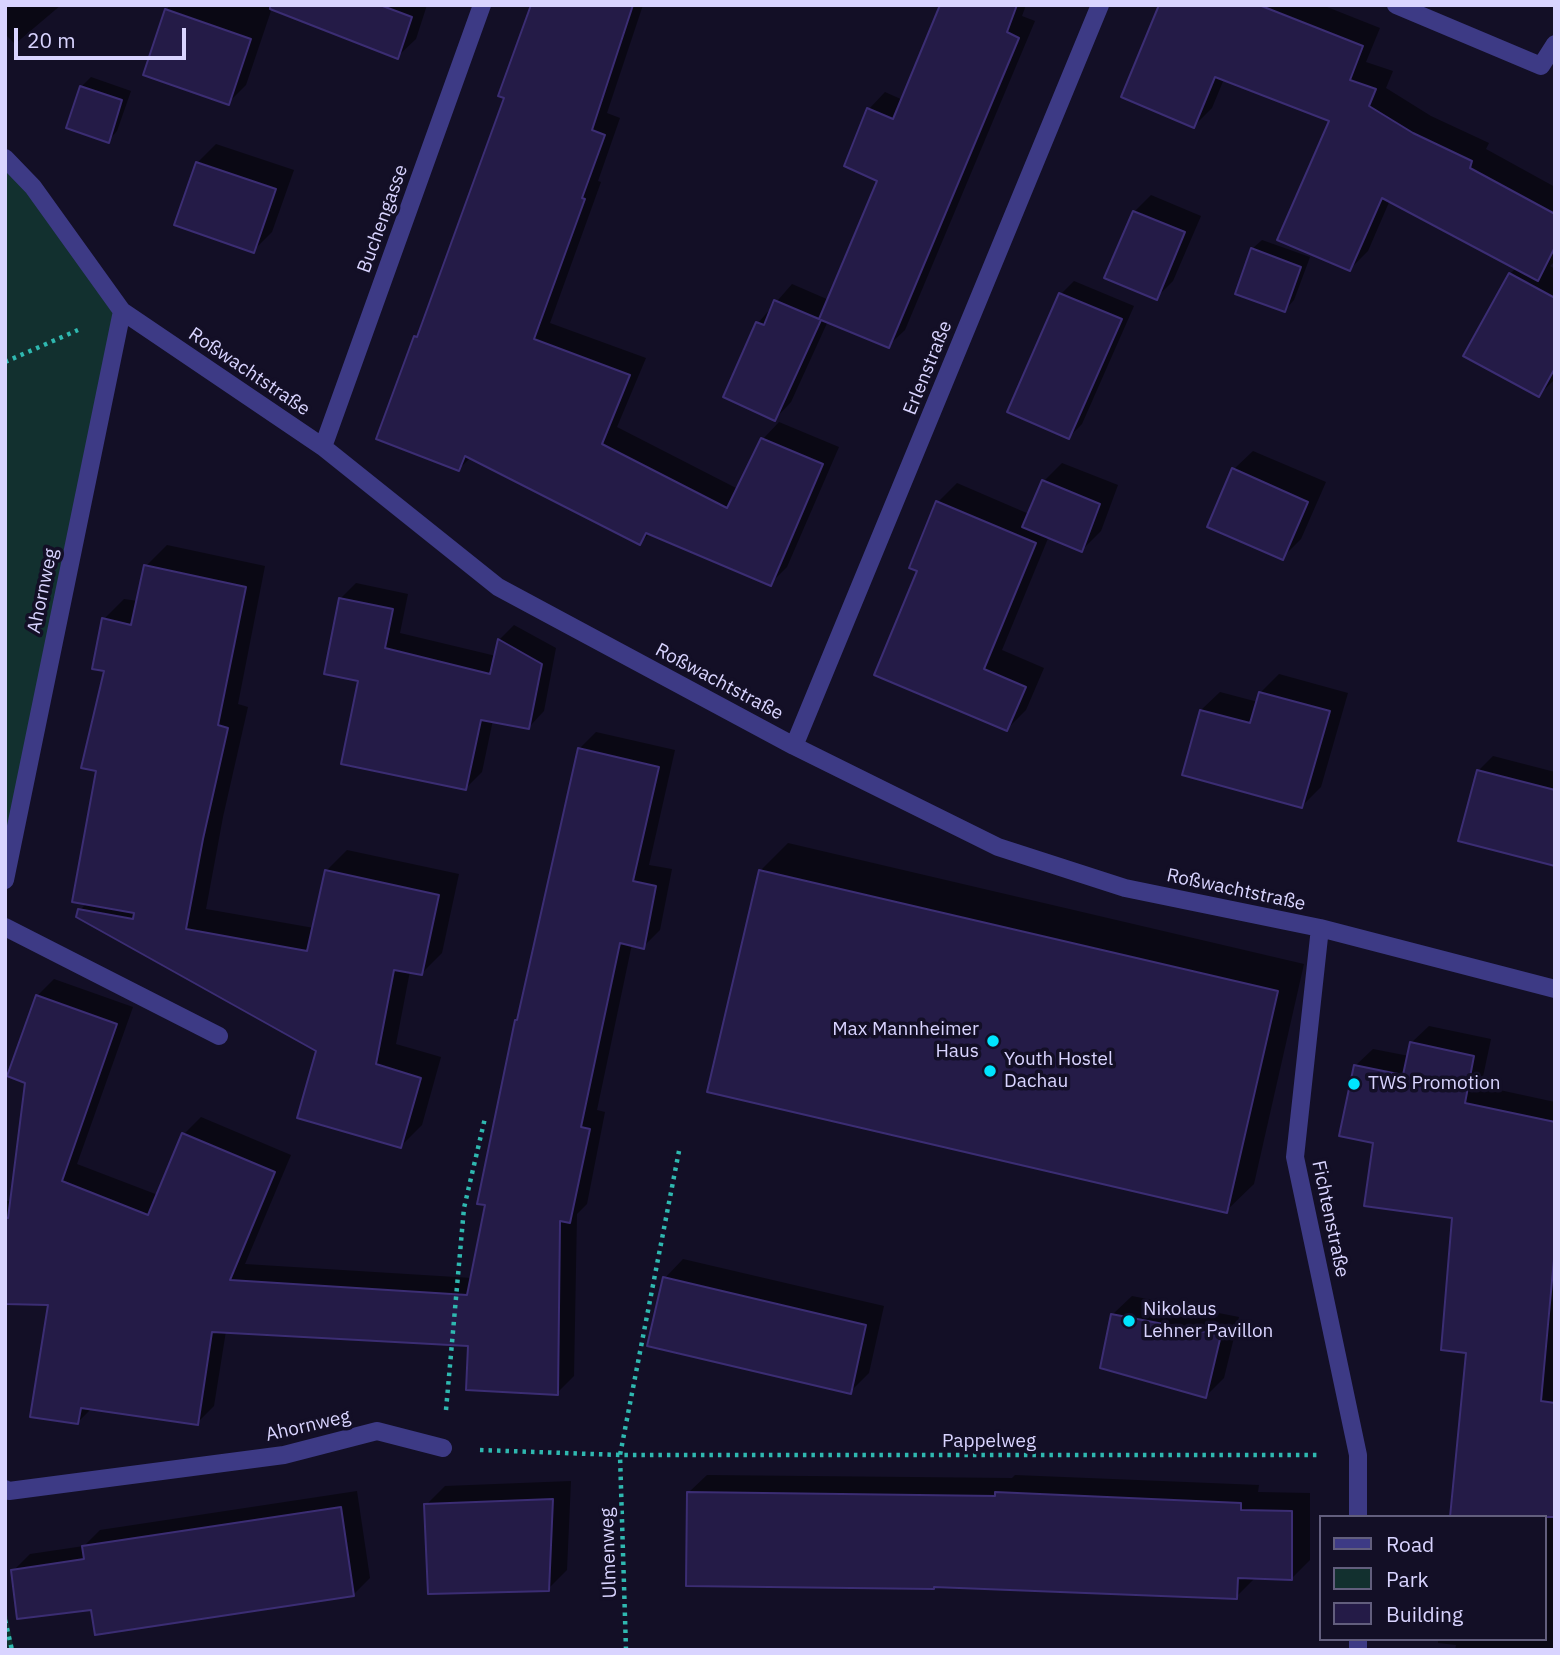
<!DOCTYPE html>
<html>
<head>
<meta charset="utf-8">
<style>
  body { margin:0 }
  #map { position:relative; width:1560px; height:1655px; overflow:hidden; background:#130f26; font-family:"IBM Plex Sans",sans-serif }
  canvas { display:block }
  .frame { position:absolute; inset:0; border:7px solid #d9d4ff; pointer-events:none }
  .legend { position:absolute; left:1319px; top:1515px; width:228px; height:126px; box-sizing:border-box; background:#130f26; border:2px solid #625e7d; margin:0; padding:9px 12px; list-style:none; font-size:21px; color:#d9d4ff }
  .legend li { display:flex; align-items:center; gap:14px; height:35px }
  .legend b { width:35px; border:2px solid #625e7d }
  .scale { position:absolute; left:14px; top:28px; width:172px; height:32px; box-sizing:border-box; border:4px solid #d9d4ff; border-top:0; padding-left:9px; font-size:21px; line-height:24px; white-space:nowrap; color:#d9d4ff; -webkit-text-stroke:5px #130f26; paint-order:stroke }
</style>
</head>
<body>
<div id="map">
<canvas width="1560" height="1655"></canvas>
<div class="frame"></div>
<ul class="legend">
<li><b style="height:9px;background:#3d3a85"></b>Road</li>
<li><b style="height:19px;background:#12302f"></b>Park</li>
<li><b style="height:19px;background:#241b47"></b>Building</li>
</ul>
<div class="scale">20 m</div>
</div>
<script>
const c = document.querySelector('canvas').getContext('2d');
c.lineJoin = 'round';
function fill(path, color) { c.fillStyle = color; c.fill(path, 'evenodd'); }
function strokePath(path, color, width, dash) { c.strokeStyle = color; c.lineWidth = width; c.lineCap = dash ? 'butt' : 'round'; c.setLineDash(dash || []); c.stroke(path); }
function write(font, color, halo, rows, align = 'center') {
  c.font = font + ' "IBM Plex Sans",sans-serif'; c.lineWidth = 7; c.setLineDash([]); c.textBaseline = 'middle'; c.strokeStyle = halo; c.fillStyle = color; for (const [text, x, y, turn = 0] of rows) {
    c.save(); c.translate(x, y); c.rotate((+turn || 0) * Math.PI / 180); c.textAlign = isNaN(turn) ? turn : align; if (halo) c.strokeText(text, 0, 0); c.fillText(text, 0, 0); c.restore();
  }
}
fill(new Path2D(`
  M5,158L122,311L5,880Z
  M5,1605L14,1650H5Z`), '#12302f');
fill(new Path2D(`
  M5,5H61L15,44L5,34Z
  M169,5H427L416,39L398,56L272,8L246,85L228,103L145,74Z
  M533,5H643L607,113L620,118L598,181L601,182L550,323L646,358L617,427L738,489L763,439L779,422L839,447L787,567L770,584L650,533L640,543L471,457L459,469L416,337L421,332L506,97Z
  M942,5H1026L1022,16L1035,21L905,330L888,346L828,321L791,402L775,419L758,323L792,284L829,300L880,180L869,109L885,92L903,100Z
  M1161,5H1322L1380,28L1366,62L1393,71L1386,88L1431,116L1489,143L1486,149L1555,187V261L1550,266L1555,269V379L1539,395L1510,274L1516,268L1390,200L1368,251L1350,269L1332,120L1224,79L1212,108L1194,126Z
  M91,77L131,91L117,131L108,141L81,87Z
  M216,144L294,170L272,232L253,251L197,163Z
  M1151,195L1201,216L1173,281L1156,298L1106,277L1134,212Z
  M1262,240L1310,257L1294,300L1285,310L1252,249Z
  M1074,281L1134,306L1082,424L1069,437L1061,294Z
  M1253,451L1326,482L1301,539L1282,558L1234,469Z
  M1062,463L1118,485L1101,531L1082,550L1049,536L1002,650L1044,668L1026,710L1007,729L920,570L938,502L957,483L1029,514L1044,481Z
  M167,545L265,566L238,704L248,707L223,817L206,909L314,928L326,871L347,850L459,874L442,953L421,974L410,971L396,1044L441,1057L422,1125L401,1146L318,1050L80,910L87,903L106,670L104,619L124,599L138,601L146,566Z
  M356,583L408,594L400,633L496,656L499,640L514,625L556,648L544,711L529,727L493,720L482,772L466,788L360,680L340,599Z
  M1279,674L1348,693L1321,787L1302,806L1201,710L1220,692L1258,702L1260,693Z
  M596,732L675,750L649,865L672,869L660,930L643,947L632,944L597,1110L605,1112L587,1204L577,1214L574,1376L557,1393L470,1344L226,1331L214,1406L197,1423L92,1408L78,1422L50,1304L5,1302V1201H12L37,996L54,979L133,1007L77,1164L158,1195L184,1134L201,1117L291,1155L245,1264L472,1278L519,1018L579,749Z
  M1493,756L1555,772V866L1478,771Z
  M788,843L1304,964L1254,1184L1226,1211L761,870Z
  M1429,1026L1491,1039L1481,1086L1555,1102V1650H1455L1456,1645L1438,1643V1639H1544V1517L1468,1351L1454,1216L1375,1141L1355,1066L1373,1049L1409,1056L1411,1043Z
  M683,1259L884,1306L869,1373L850,1392L665,1278Z
  M1132,1296L1239,1317L1224,1378L1205,1397L1113,1314Z
  M707,1475L1012,1478L1015,1475L1259,1485L1258,1492L1310,1493V1560L1292,1578H1255L1236,1597L688,1493Z
  M571,1481L567,1570L548,1589L426,1505L445,1486Z
  M357,1491L370,1578L353,1595L13,1571L30,1554L84,1546L100,1530Z`), '#0007');
const building = new Path2D(`
  M270,5H380L412,17L398,59L270,9Z
  M531,5H633L592,130L605,135L582,198L585,199L534,339L630,375L602,444L727,508L761,438L823,464L771,586L646,533L640,545L465,456L459,471L376,439L414,336L417,337L504,98L498,96Z
  M940,5H1017L1007,32L1019,38L889,348L821,320L775,421L723,397L756,322L764,325L774,300L819,319L877,181L844,166L867,108L893,119Z
  M1159,5H1259L1363,46L1350,80L1376,89L1369,106L1413,133L1472,161L1470,168L1555,214V247L1538,281L1382,198L1350,271L1277,240L1329,121L1215,77L1194,128L1121,97Z
  M165,9L251,39L229,105L143,75Z
  M80,86L122,100L109,143L66,128Z
  M196,162L276,189L254,253L174,225Z
  M1133,211L1185,232L1157,300L1104,278Z
  M1251,248L1301,267L1285,312L1235,294Z
  M1509,273L1555,298V368L1539,397L1463,356Z
  M1059,293L1122,319L1069,439L1007,412Z
  M1232,468L1308,502L1283,560L1207,527Z
  M1042,480L1100,504L1082,552L1022,527Z
  M936,501L1036,543L984,669L1026,687L1007,731L874,675L917,571L909,568Z
  M144,565L246,587L218,725L228,728L203,839L186,929L307,951L325,870L439,895L422,975L394,970L376,1064L421,1078L401,1148L297,1118L316,1051L76,917L78,909L133,919L134,913L72,902L96,771L81,768L104,671L92,669L102,618L131,625Z
  M339,598L393,609L385,648L490,674L498,639L542,664L529,729L481,720L466,790L341,764L358,681L324,674Z
  M1259,692L1330,711L1302,808L1182,775L1200,710L1250,723Z
  M578,748L659,767L633,881L656,886L644,949L620,943L581,1127L590,1129L570,1223L560,1221L558,1395L466,1390L468,1346L212,1332L198,1425L81,1408L78,1424L30,1417L48,1305L5,1304V1218H8L25,1083L7,1076L36,995L117,1024L62,1181L148,1215L182,1133L275,1172L230,1280L467,1295L485,1205L477,1204L515,1020H517Z
  M1477,770L1555,790V866L1458,841Z
  M759,870L1278,991L1227,1213L707,1092Z
  M1410,1042L1474,1056L1465,1103L1555,1122V1248L1541,1401L1555,1403V1517H1450L1466,1353L1441,1350L1452,1218L1364,1206L1373,1143L1339,1136L1354,1065L1403,1075Z
  M663,1277L866,1325L851,1394L647,1346Z
  M1111,1314L1221,1335L1206,1398L1100,1368Z
  M687,1492L995,1496V1492L1241,1503V1510L1292,1511V1580L1238,1578L1237,1599L934,1587V1589L686,1586Z
  M553,1499L549,1591L428,1594L424,1504Z
  M341,1507L354,1596L95,1635L91,1610L17,1619L11,1570L84,1559L82,1546Z`);
fill(building, '#241b47');
strokePath(building, '#3b2d73', 2);
strokePath(new Path2D(`
  M5,362L78,330
  M446,1410L464,1208L485,1118
  M480,1450L620,1455H1319
  M5,1620L12,1650
  M626,1650L620,1455L679,1151`), '#2fb8b0', 4.5, [3.5, 5]);
strokePath(new Path2D(`
  M1396,5L1541,66L1555,44
  M5,158L33,187L122,311L323,447L498,587L794,746L998,847L1125,888L1320,928L1555,989
  M323,447L482,5
  M794,746L1100,5
  M5,880L122,311
  M5,927L219,1036
  M1320,928L1295,1157L1358,1455V1517
  M5,1489L9,1491L284,1455L377,1431L443,1448
  M1358,1650V1639`), '#3d3a85', 18);
for (const [x, y, r, color] of [
  [993,1041,7,"#00e5ff"],
  [990,1071,7,"#00e5ff"],
  [1354,1084,7,"#00e5ff"],
  [1129,1321,7,"#00e5ff"]
]) { const dot = new Path2D(); dot.arc(x, y, r, 0, 2 * Math.PI); c.fillStyle = color; c.fill(dot); strokePath(dot, '#130f26', 2.5); }
write('19px', '#d9d4ff', '#130f26', [
  ["Buchengasse",383,219,-70],
  ["Erlenstraße",928,368,-68],
  ["Roßwachtstraße",249,372,34],
  ["Ahornweg",43,591,-78],
  ["Roßwachtstraße",719,682,28],
  ["Roßwachtstraße",1236,890,12],
  ["Fichtenstraße",1330,1219,78],
  ["Ahornweg",308,1426,-13],
  ["Pappelweg",989,1442],
  ["Ulmenweg",609,1553,-92]
]);
write('19px', '#d9d4ff', '#130f26', [
  ["Max Mannheimer",979,1030,"right"],
  ["Haus",979,1052,"right"],
  ["Youth Hostel",1004,1060],
  ["Dachau",1004,1082],
  ["TWS Promotion",1368,1084],
  ["Nikolaus",1143,1310],
  ["Lehner Pavillon",1143,1332]
], 'left');
</script>
</body>
</html>
